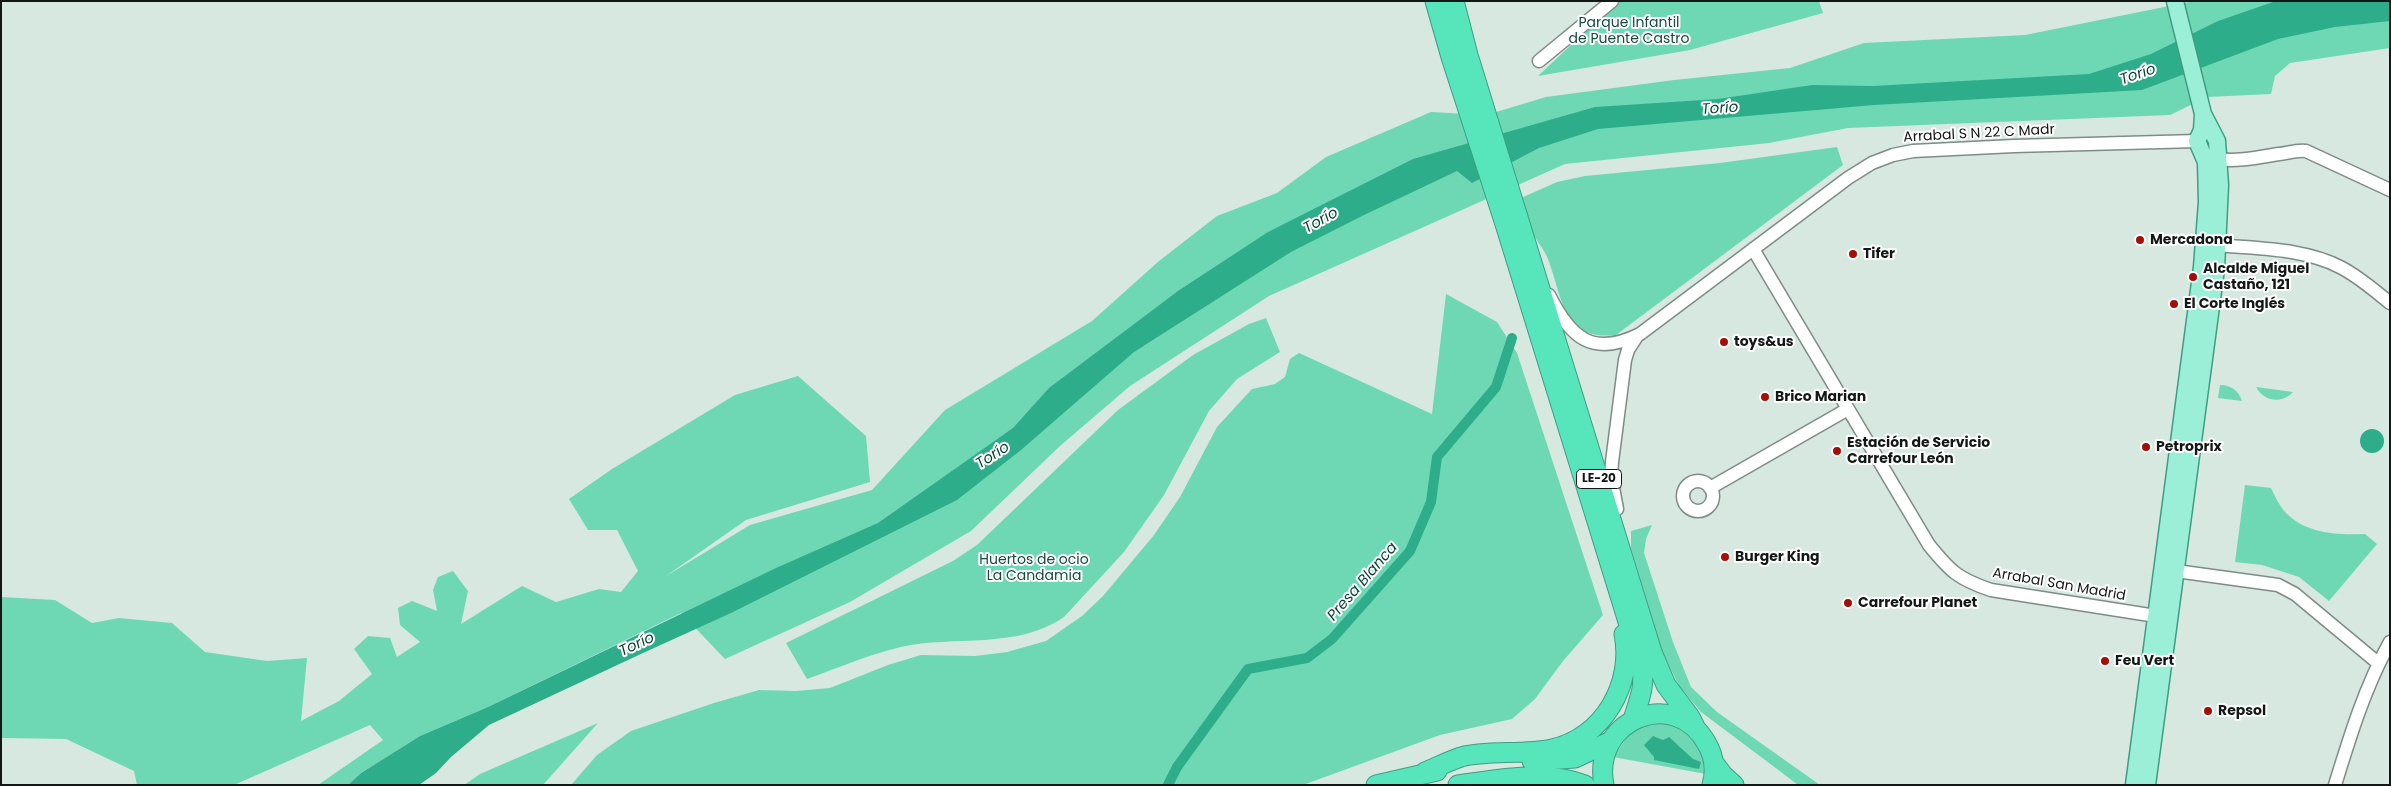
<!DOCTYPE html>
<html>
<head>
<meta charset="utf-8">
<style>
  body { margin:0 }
  #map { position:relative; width:2391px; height:786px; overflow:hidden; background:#d7e8e1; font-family:Poppins,sans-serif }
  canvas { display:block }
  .frame { position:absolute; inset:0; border:2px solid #121815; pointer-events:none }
</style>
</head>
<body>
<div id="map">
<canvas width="2391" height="786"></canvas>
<div class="frame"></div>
</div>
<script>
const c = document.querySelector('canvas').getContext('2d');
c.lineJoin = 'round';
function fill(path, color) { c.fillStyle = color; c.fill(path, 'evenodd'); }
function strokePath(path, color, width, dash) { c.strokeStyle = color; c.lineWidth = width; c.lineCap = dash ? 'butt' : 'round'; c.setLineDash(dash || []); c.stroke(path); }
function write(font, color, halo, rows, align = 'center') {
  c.font = font + ' Poppins,sans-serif'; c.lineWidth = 4; c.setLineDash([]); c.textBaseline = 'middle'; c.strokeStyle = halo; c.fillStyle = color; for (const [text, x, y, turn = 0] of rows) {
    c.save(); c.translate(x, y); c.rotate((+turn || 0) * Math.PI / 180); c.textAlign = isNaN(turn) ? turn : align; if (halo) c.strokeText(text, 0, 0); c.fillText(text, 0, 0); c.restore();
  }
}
fill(new Path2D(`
  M1618,1H1819L1823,13L1690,50L1538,76Z
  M2194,1H2390V48L2290,63L2275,76L2271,94L2207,97L2170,115L1848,128L1769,143L1565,164L1269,296L1130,386L1060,446L971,531L850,602L725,659L681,613L488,707L420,736L361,773L348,785H318L383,740L370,725L234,785H137L134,771L66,739L1,738V597L55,600L92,623L119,618L172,623L205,652L267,661L307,658L301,721L339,701L372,674L354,649L368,636L390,638L397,657L420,642L400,625L398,608L412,601L437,611L433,590L438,577L453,571L468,591L461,624L522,586L556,602L599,589L621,592L638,571L617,530H588L569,499L612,469L735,395L798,376L866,436L870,482L746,520L666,576L750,525L872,490L945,410L1092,321L1159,261L1217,216L1277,193L1326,157L1431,112L1486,115L1546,97L1674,80L1790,68L1864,43L2025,35Z
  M1837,147L1843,165L1616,335C1563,341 1563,300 1549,262C1545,249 1535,240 1530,228C1526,219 1524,208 1521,198L1557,182L1585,176L1720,163Z
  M1446,294L1497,322L1517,353L1603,615L1563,661L1535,699L1512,719L1440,735L1303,785H571L597,755L631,731L714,703L759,690L796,691L830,688L888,665L921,655L975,656L1007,652L1046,641L1082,616L1103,596L1154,535L1180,497L1217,427L1252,389L1275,384L1285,377L1290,359L1299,353L1432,414Z
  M1266,318L1280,352L1237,379L1209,411L1164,495L1124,552L1064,617C1016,650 955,635 901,647C870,654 838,668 807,679L786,643L953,561L977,545L1118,410L1193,355L1249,324Z
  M2220,385C2231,385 2239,391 2242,401L2218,398Z
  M2256,387L2293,392C2282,404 2264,402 2256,387Z
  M2245,485L2271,488C2275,496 2279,505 2285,512C2306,534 2337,535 2365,534L2377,544L2329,601L2299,577L2262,565L2235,562Z
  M1652,525L1646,539L1644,553L1673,642L1691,687L1717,712L1820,785H1798L1777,769L1701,712L1679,686L1662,651L1631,549V531Z
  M1662,722C1691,729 1704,743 1706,774L1613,757L1633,729Z
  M598,723L543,785H464L480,774Z`), '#6ed8b5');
fill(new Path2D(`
  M2276,1H2390V21L2335,27L2278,39L2142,90L1874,105L1598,129L1539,148L1472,183L1457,171L1362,216L1291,252L1134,352L1021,450L957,500L731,613L643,653L489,725L451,757L436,773L419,785H348L361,773L420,736L488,707L776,568L878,523L1013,428L1049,388L1178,291L1268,232L1413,159L1595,107L1718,99L1812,85L1873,86L2089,74L2151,54L2218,21Z
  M2360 441a12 12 0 1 1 24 0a12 12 0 1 1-24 0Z
  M1653,736L1663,740L1669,737L1693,759L1701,762L1699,769L1654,760V757L1644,745Z`), '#2ead8a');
strokePath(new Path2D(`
  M1168,785L1177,767L1248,669L1307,658L1332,639L1410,551L1431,502L1437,457L1496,387L1512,338`), '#2ead8a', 10);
const minor = new Path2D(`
  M1539,61L1612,1
  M2218,159C2237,162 2260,157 2279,154C2288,153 2296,150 2306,151L2390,190
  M2218,245C2257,249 2304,248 2340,267C2358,276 2374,290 2390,303
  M1753,249L1929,545C1950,571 1958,579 1991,590L2156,616
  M1549,295C1570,337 1592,358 1640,334L1848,178L1872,163L1893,155L1913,151L2014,146L2197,141
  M1683 496a15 15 0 1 1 30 0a15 15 0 1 1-30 0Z
  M1710,488L1848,409
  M1617,509L1611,477L1612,462L1625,360L1628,350L1637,336
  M2170,565L2176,571L2278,585L2295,594L2378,663
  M2335,785C2350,736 2365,687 2390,642`);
const major = new Path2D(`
  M2134,785L2202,267L2207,202L2206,162L2197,141L2202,130L2203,114
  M2147,785L2216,269L2220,185L2217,141L2203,114L2175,1`);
const highway = new Path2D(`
  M1435,1L1451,57L1505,224L1642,667C1645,689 1639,699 1633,720
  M1454,1L1468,55L1652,652L1666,685L1690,717L1696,729
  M1532,761L1575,758L1611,741
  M1714,763L1723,775L1734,785
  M1425,772C1437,767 1449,761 1461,757C1486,750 1524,755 1552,749C1603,738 1634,684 1624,634
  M1376,785L1437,771
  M1458,785C1498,779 1547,770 1585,785
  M1604,785C1591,720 1675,685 1707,744C1714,756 1716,771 1712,785`);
strokePath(minor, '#7d8c86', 15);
strokePath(major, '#3f9d81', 19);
strokePath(highway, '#3f9d81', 21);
strokePath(minor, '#fff', 12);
strokePath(major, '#9aefd6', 16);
strokePath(highway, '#57e5bb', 19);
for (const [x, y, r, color] of [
  [2140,240,5,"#a40e06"],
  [1853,254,5,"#a40e06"],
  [2193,277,5,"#a40e06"],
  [2174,304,5,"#a40e06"],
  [1724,342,5,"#a40e06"],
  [1765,397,5,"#a40e06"],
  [2146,447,5,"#a40e06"],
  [1837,451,5,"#a40e06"],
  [1725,557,5,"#a40e06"],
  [1848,603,5,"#a40e06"],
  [2105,661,5,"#a40e06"],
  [2208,711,5,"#a40e06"]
]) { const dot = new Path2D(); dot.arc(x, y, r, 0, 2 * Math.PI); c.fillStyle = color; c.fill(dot); strokePath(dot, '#fff', 2); }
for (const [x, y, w] of [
  [1599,479,45]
]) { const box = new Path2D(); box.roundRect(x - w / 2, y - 9.5, w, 19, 4); c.fillStyle = '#fff'; c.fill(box); strokePath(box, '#121815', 1); }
write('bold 12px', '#121815', null, [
  ["LE-20",1599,479]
]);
write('14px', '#174a3b', '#fff', [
  ["Parque Infantil",1629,23],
  ["de Puente Castro",1629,39],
  ["Huertos de ocio",1034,560],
  ["La Candamia",1034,576]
]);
write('14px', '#121815', '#fff', [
  ["Arrabal S N 22 C Madr",1979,134,-3],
  ["Arrabal San Madrid",2059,585,10]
]);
write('bold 14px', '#121815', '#fff', [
  ["Mercadona",2150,240],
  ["Tifer",1863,254],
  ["Alcalde Miguel",2203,269],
  ["Castaño, 121",2203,285],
  ["El Corte Inglés",2184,304],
  ["toys&us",1734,342],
  ["Brico Marian",1775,397],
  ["Estación de Servicio",1847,443],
  ["Carrefour León",1847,459],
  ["Petroprix",2156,447],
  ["Burger King",1735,557],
  ["Carrefour Planet",1858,603],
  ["Feu Vert",2115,661],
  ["Repsol",2218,711]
], 'left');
write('italic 15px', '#093f31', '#fff', [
  ["Torío",2138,75,-19],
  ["Torío",1720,109,-4],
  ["Torío",1321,221,-29],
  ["Torío",993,456,-33],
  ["Presa Blanca",1363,582,-49],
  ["Torío",637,645,-25]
]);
</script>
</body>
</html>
